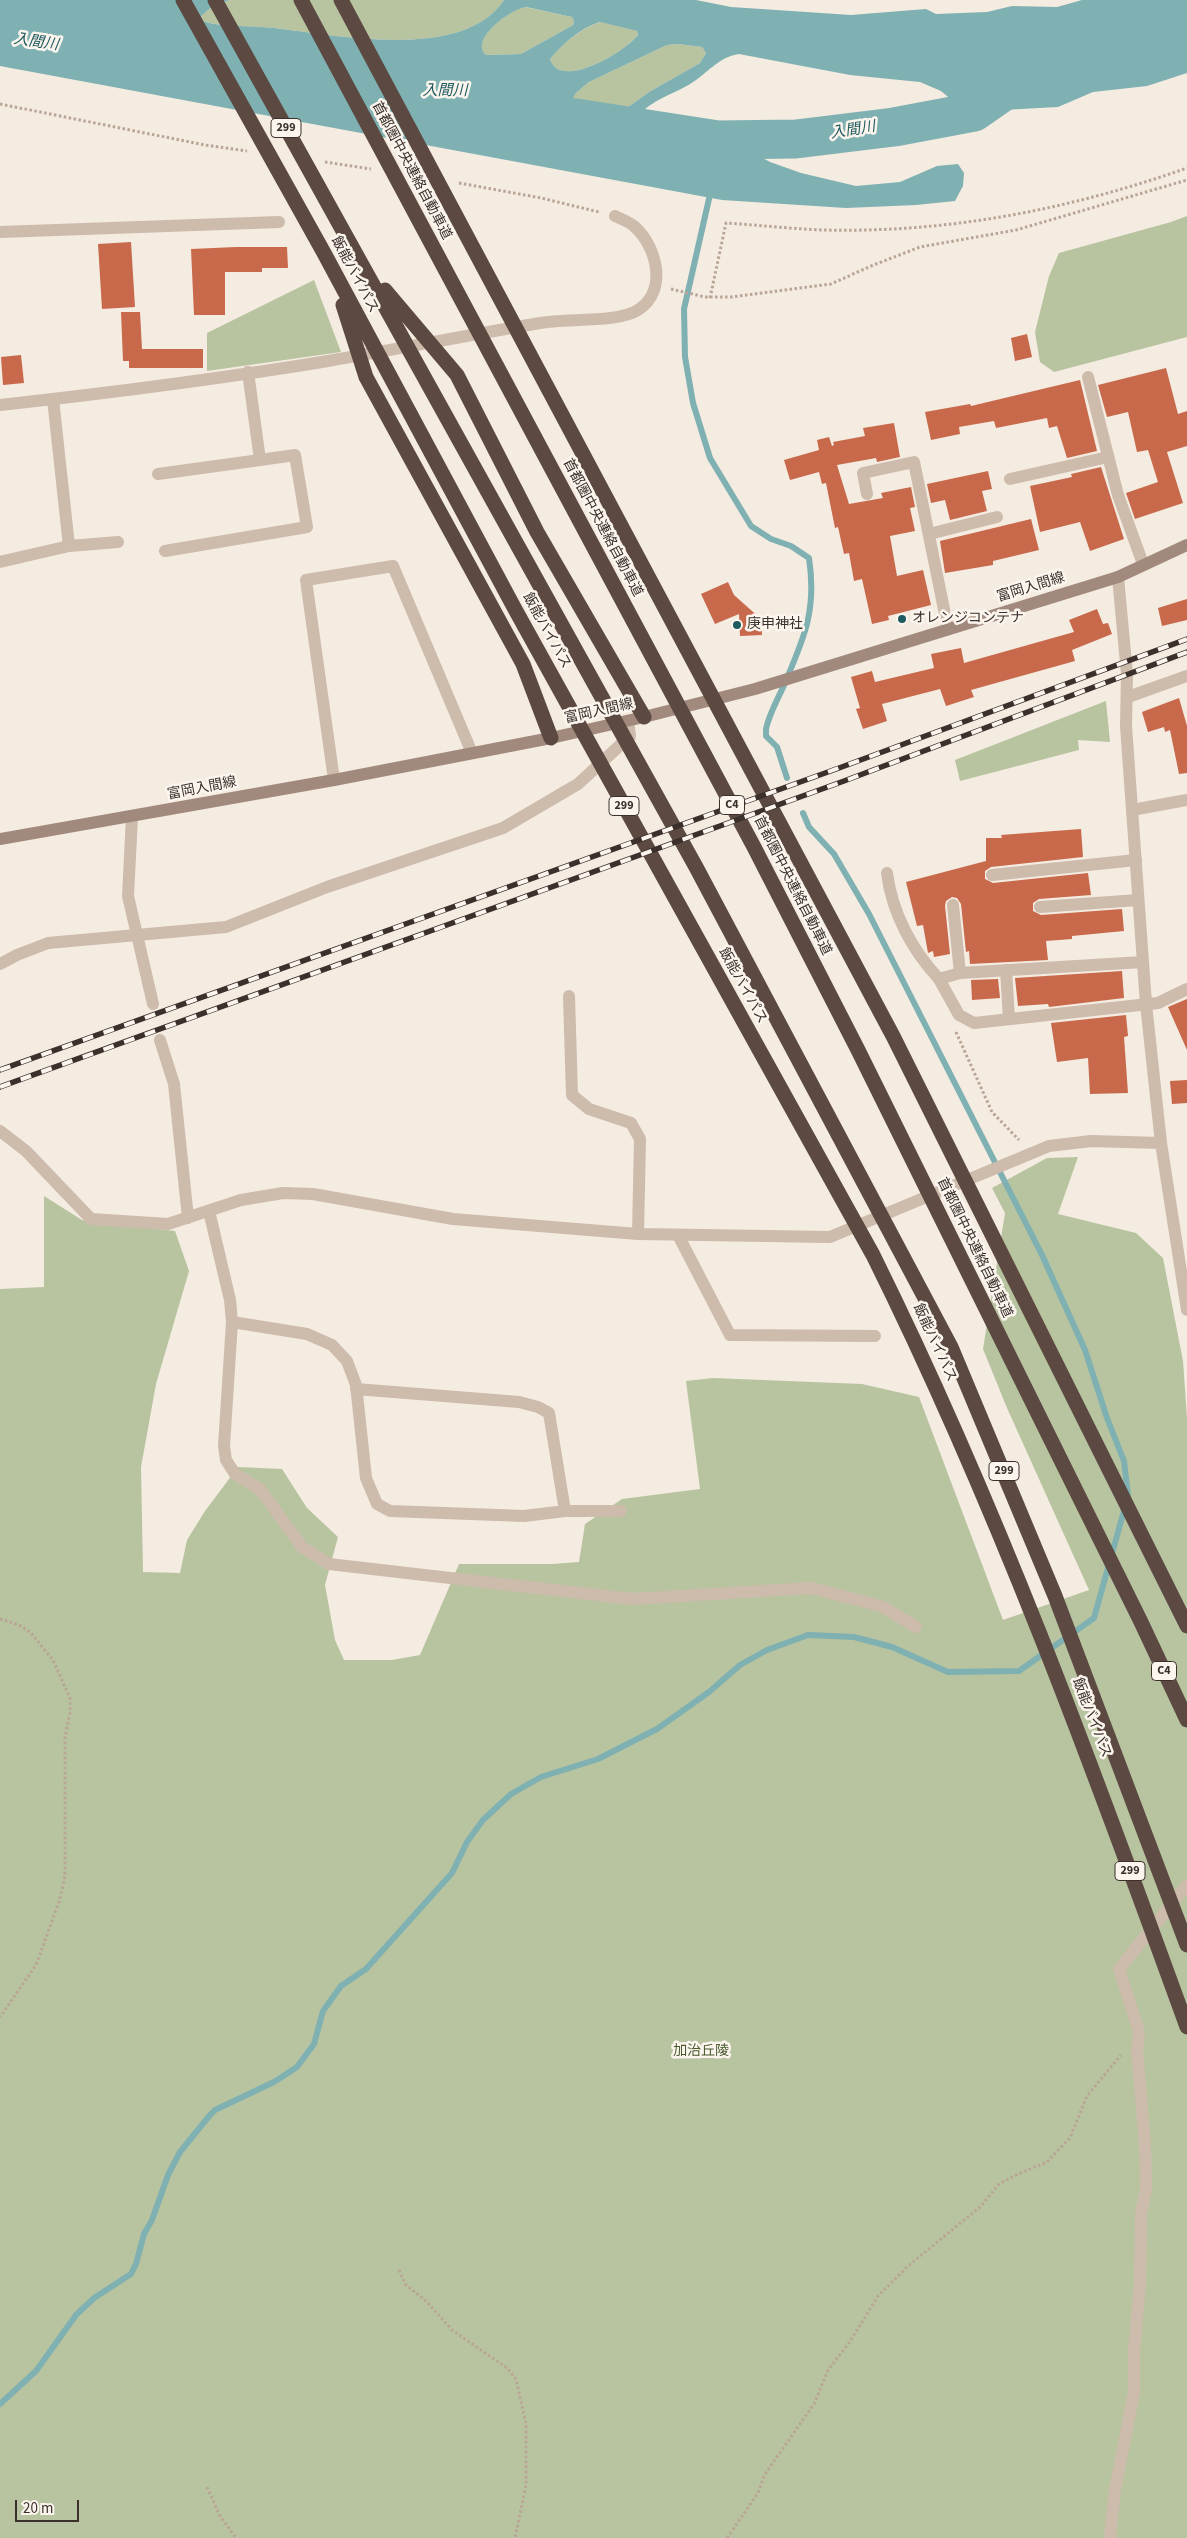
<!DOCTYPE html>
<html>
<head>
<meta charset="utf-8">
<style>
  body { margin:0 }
  #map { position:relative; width:1187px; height:2538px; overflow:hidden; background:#f4ebe1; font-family:"Source Sans 3",sans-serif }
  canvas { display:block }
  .scale { position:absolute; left:15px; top:2500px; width:64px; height:22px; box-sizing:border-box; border:2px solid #3b302b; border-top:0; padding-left:6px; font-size:15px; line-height:18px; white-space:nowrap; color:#3b302b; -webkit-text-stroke:4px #fbf5ee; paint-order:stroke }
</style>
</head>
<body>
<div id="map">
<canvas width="1187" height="2538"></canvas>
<div class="scale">20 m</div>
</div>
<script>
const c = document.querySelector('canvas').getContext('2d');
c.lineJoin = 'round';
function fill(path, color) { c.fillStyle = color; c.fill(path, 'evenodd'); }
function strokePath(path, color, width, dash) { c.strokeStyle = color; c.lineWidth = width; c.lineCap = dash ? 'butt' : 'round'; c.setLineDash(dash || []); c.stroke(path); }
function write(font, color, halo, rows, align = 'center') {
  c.font = font + ' "Source Sans 3","Noto Sans JP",sans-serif'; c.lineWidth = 5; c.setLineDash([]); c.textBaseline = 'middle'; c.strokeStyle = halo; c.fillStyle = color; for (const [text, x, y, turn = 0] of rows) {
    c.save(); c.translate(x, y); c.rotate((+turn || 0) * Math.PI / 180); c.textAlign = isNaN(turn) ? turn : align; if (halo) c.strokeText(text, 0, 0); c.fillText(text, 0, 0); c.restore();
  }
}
fill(new Path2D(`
  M230,0H504C463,62 336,35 274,28C250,25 225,28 202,21L201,16L213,6Z
  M525,7L572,17L574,21L573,25L521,54L486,55C469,39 511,9 525,7Z
  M601,22L637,31L638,35C625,52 560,91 550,59C564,43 580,28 601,22Z
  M678,44L702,47L706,53L700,63L649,92L617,115L598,125L567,124L563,117L576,93L589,82L667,45Z
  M1187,216V337L1054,372L1040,362L1035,332L1049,276L1059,253L1171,222Z
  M314,280L341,352L207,371V333Z
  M1106,701L1110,742L1078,740L1079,750L960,781L955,760Z
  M1078,1157L1058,1214L1136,1233L1163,1258L1183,1361L1187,1418V2538H0V1289L44,1287V1196L82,1220L175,1231L189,1271L156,1384L141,1467L143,1572L180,1573L187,1540L205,1511L238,1467L282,1469L307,1508L338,1537L325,1585L335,1640L344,1660H392L420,1655L459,1564H552L579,1562L585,1524L622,1499L700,1489L686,1381L713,1378L862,1384L919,1397L1003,1620L1089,1590L1007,1408L983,1349L1005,1213L992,1188L1047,1158Z`), '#b8c4a0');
fill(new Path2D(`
  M0,0H230L213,6L201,16L202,21C225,28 250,25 274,28C336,35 463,62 504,0H696L731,7L851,15L926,9L936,14L987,12L1012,6L1057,7L1082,0H1187V73L1147,86L1093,92L1058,107L984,111L967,109L954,102L941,91L920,82L850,75L739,54C718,57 707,74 690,84C675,93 658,98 645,109L646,113L654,119L674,126L705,133L709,137L742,147L770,162L801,173L856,186L900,182L937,166L958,164L964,173L963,186L955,201L916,205L846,208L722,200L0,66ZM526,7L572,17L574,21L573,25L521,54L486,55C469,39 511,9 526,7ZM600,22L637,31L638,35C625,52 560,91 550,59C564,43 580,28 600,22ZM678,44L702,47L706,53L700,63L649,92L617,115L598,125L568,124L563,117L576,93L589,82L667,45Z`), '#7fb0b2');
strokePath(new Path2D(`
  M711,190L684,309L685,357L693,403L710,458L751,526L771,539L791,546L809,558C817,611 804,638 784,685C778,699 769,714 766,729V736L777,747L787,778
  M803,813L809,827L834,854L869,914L1042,1255L1085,1350L1107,1418L1124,1461L1128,1495
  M0,2404L36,2371L76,2315L94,2298L131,2274L136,2264L144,2234L152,2220L168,2175L180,2152L210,2115L215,2110L274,2082L297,2067L314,2044L323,2011L341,1986L366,1969L452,1873L467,1842L483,1820L511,1794L541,1777L598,1759L657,1729L709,1692L740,1665L767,1650L808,1635L854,1637L892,1647L948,1672L1019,1671L1094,1618L1125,1507`), '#7fb0b2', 6);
strokePath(new Path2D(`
  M511,108L718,140L796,139L894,127L974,112L1007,89L1011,74`), '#7fb0b2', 39);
fill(new Path2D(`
  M131,242L135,307L102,309L98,244Z
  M236,247H287L288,268H262V272H225V315H194L191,249Z
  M121,312H140L142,349H203V368H129V361H123Z
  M1027,334L1032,357L1015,361L1011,338Z
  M21,355L24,383L3,385L1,357Z
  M1166,368L1178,414L1187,411V446L1167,452L1183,503L1135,519L1126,493L1158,482L1148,450L1137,452L1128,412L1107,417L1098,385Z
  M1080,380L1097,451L1067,458L1057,426L1049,428L1047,418L996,428L994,421L959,427L960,434L931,440L925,412L970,404L971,406Z
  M894,423L900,457L877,462L876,458L837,465L849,504L883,498L881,493L911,487L915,507L910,508L915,531L890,536L897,576L923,570L931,605L888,616L889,620L872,624L862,579L854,581L849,553L844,554L838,527L835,528L826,483L822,484L819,472L790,480L784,460L819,450L817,440L829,437L832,446L834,445L833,442L865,436L863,428Z
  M1101,467L1124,539L1090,551L1080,522L1040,532L1030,486L1072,477L1071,474Z
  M988,471L992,489L982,491L987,511L950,520L945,500L931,503L927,484Z
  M1031,519L1039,550L993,561V565L945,573L940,541Z
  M728,582L734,595L761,619L762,635L740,636L739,614L715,624L701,594Z
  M1187,599V620L1162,626L1158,608Z
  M1097,609L1103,624L1108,623L1112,634L1072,650L1075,661L971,690L974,697L946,706L940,689L882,704L887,721L863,729L856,709L860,708L851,677L872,671L875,682L934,668L931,654L961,648L964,663L1074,632L1069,620Z
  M1179,698L1187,726V773L1179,774L1170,730L1165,732L1164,727L1148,732L1142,712Z
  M1081,829L1083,857L991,867L985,871V879L993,883L1088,873L1091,895L1039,899L1033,903V911L1041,915L1122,909L1124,931L1072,936V939L1046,941L1048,960L970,964L969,951L966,952L961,904L957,898L952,897L946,901L945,906L950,954L934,957L933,951L928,953L923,925L917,926L906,882L986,861V838H1002L1001,835Z
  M1122,971L1124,998L1049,1007L1048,1004L1018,1006L1015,978Z
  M998,979L1000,998L972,1000L971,980Z
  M1187,999V1050L1168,1007Z
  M1126,1015L1128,1036L1124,1037L1128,1093L1090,1094L1088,1058L1057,1062L1051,1023Z
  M1187,1080V1103L1172,1104L1170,1081Z`), '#c8694b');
strokePath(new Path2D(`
  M0,104L205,145L247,151
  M325,162L371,169
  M459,183L541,198L599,212
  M671,289L705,297H731L831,284L871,266L920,247L1016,230L1187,180
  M710,298L726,223C759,225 792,229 825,230C949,233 1071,209 1187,168
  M956,1032L992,1112L1019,1140
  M0,1619L19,1625L30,1632L53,1660L70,1698V1713L65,1737V1876L59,1902L36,1965L0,2017
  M399,2270L406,2285L427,2302L452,2330L507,2368L516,2379L526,2424V2485L515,2538
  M207,2487L220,2516L236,2538
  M727,2538L758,2493L765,2474L814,2404L828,2370L849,2343L878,2296L908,2266L980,2207L999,2184L1018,2174L1047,2162L1070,2138L1087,2096L1121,2055`), '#b9a596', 3, [2.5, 2.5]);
strokePath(new Path2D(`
  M53,399L69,546
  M158,474L260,460
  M1010,479L1108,457
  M929,534L997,517
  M165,551L307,527L295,455L260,460L248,372
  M0,562L69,546L118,542
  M334,780L306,580L393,566L472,753
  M1132,810L1187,800
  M132,817L128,896L153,1004
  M887,873C892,913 912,950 939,979
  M992,875L1136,860
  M953,905L960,973
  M1040,907L1138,900
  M1006,970L1009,1019
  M569,996L572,1095L589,1109L631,1123L640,1139L638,1234
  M678,1235L730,1335L875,1336`), '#cdbbac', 12);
strokePath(new Path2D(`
  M0,232L279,222
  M1088,377L1118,495L1143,564
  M0,405C109,393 219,379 328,361C398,349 469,335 540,323C565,318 618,323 638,310C668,291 657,247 635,227C630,222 621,219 615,216
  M867,494L863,473L914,462L948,629
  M1118,577L1127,674L1126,726L1146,1004L1161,1143L1187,1310
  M1128,697L1187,676
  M1143,962L960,973L939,979L959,1015L974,1023L1158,1003L1187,989
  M0,964L17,955L48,943L226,927L327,887L503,828L578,784L630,736L628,721
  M160,1040L174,1084L188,1218
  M0,1131L26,1151L91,1219L168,1224L241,1200L283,1193L313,1194L453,1219L638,1234L830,1237L1049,1146L1091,1141L1161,1143
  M209,1211L230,1300L232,1322L224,1446L226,1460L235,1474L260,1489L302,1547L329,1564L632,1599L811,1588L881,1606L916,1627
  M232,1322L307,1334L332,1345L347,1361L356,1385L366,1478L377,1504L390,1511L524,1516L565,1511H621
  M356,1389L519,1402L538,1407L549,1413L565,1511
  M1110,2538L1115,2490L1134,2392V2350L1140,2285L1141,2214L1146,2189L1145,2146L1137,2050L1139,2032L1119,1969L1187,1885`), '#cdbbac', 12);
strokePath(new Path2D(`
  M0,839L334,780L551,738L644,717L755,689L1118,577L1187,545`), '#a18a7d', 12);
strokePath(new Path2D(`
  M183,0L324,253L516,611L873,1255C997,1505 1092,1765 1187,2027
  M215,0L696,867L951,1347L1055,1596L1187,1945
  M301,0L754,847L858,1050L1141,1622L1187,1720
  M341,0L893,1036L1187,1626
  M385,290L457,375L537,532L644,717
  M343,305L366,377L523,664L551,738`), '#5c4a42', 15);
const rail = new Path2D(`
  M0,1070L839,768L1187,639
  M0,1087L844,781L1187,652`);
strokePath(rail, '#3b302b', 5.5);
strokePath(rail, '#fbf5ee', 4, [11]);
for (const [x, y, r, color] of [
  [902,619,5,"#1f5a5e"],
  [737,625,5,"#1f5a5e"]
]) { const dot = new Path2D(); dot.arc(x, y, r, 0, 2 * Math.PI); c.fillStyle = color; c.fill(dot); strokePath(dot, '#fbf5ee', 2); }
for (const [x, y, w] of [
  [286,128,30],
  [732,805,25],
  [624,806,30],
  [1004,1471,30],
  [1164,1671,25],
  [1130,1871,30]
]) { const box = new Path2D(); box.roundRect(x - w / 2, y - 9.5, w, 19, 4); c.fillStyle = '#fbf5ee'; c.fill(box); strokePath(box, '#3b302b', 1); }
write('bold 12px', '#3b302b', null, [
  ["299",286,128],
  ["C4",732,805],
  ["299",624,806],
  ["299",1004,1471],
  ["C4",1164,1671],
  ["299",1130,1871]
]);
write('14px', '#3b302b', '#fbf5ee', [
  ["首都圏中央連絡自動車道",411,171,62],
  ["飯能バイパス",354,275,62],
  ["首都圏中央連絡自動車道",602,528,62],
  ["富岡入間線",1031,588,-17],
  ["飯能バイパス",546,631,61],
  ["富岡入間線",599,712,-13],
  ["富岡入間線",202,789,-11],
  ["首都圏中央連絡自動車道",792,886,63],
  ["飯能バイパス",742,986,61],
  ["首都圏中央連絡自動車道",974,1248,64],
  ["飯能バイパス",934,1343,65],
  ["飯能バイパス",1091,1718,69]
]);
write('14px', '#3b302b', '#fbf5ee', [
  ["オレンジコンテナ",912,619],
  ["庚申神社",747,625]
], 'left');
write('14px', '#4a5a2e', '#fbf5ee', [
  ["加治丘陵",701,2052]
]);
write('italic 15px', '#1f5a5e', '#fbf5ee', [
  ["入間川",36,43,8],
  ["入間川",445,92],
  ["入間川",853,131,-9]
]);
</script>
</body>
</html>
